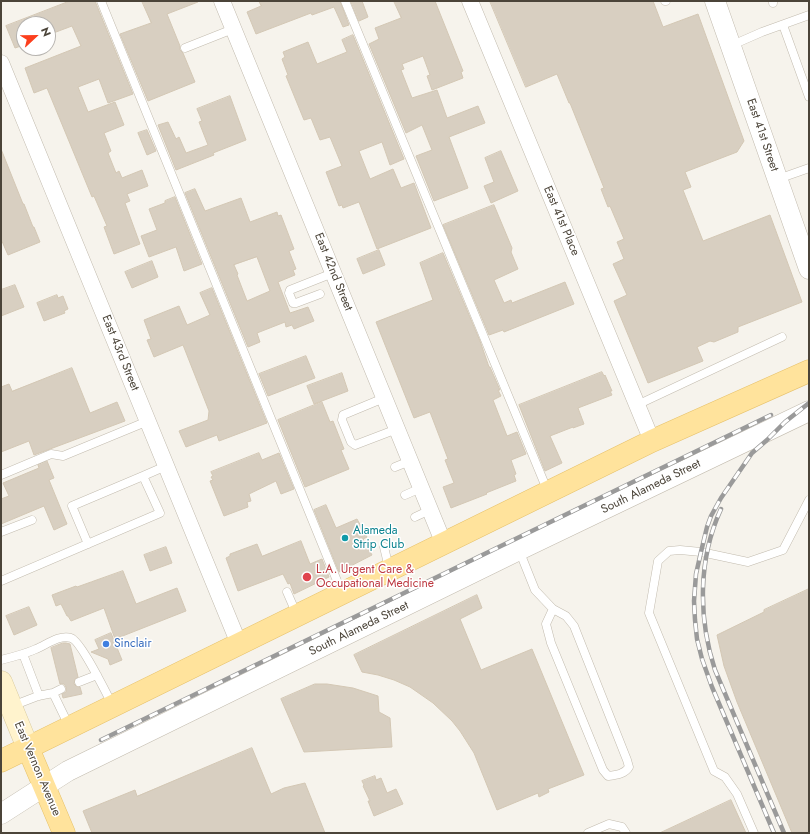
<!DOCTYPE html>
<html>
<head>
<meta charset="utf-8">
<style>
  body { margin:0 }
  #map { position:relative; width:810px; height:834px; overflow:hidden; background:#f6f3ec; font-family:Jost,sans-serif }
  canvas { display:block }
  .frame { position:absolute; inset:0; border:2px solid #4b4439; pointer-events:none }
  .north { position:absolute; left:16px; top:16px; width:40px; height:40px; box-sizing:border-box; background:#fff; border:1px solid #b7b4b0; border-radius:50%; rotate:68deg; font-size:11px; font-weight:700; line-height:16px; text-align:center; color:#4b4439 }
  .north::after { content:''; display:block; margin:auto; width:14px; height:18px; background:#fc3f1d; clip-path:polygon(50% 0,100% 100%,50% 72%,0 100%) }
</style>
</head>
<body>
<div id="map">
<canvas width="810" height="834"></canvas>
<div class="frame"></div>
<div class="north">N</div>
</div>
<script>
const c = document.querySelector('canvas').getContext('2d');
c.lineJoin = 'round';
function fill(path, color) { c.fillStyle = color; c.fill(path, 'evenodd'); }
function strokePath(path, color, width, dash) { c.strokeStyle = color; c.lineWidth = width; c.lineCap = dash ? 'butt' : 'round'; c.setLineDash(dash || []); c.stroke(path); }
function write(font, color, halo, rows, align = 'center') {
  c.font = font + ' Jost,sans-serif'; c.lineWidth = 3; c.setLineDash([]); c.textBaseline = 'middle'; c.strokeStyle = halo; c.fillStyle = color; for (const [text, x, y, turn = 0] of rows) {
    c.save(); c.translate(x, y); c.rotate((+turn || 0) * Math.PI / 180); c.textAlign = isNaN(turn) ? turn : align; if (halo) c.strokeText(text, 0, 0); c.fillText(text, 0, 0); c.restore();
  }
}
const building = new Path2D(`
  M70,1H95L133,94L108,103L99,79L78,87L88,112L115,102L124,125L104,133L111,151L108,153L116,173L119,171L122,178L142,170L148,186L127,194L130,201L125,203L140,244L114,254L104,227L107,226L94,196L92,197L47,88L34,93L25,68L81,46L72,26L48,35V24H24V45L15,48L6,26Z
  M142,1H198V2L167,14L180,46V50L183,53L195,82L148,101L120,34L151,23Z
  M259,1H340L349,25L343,27L334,7L312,15L311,13L256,34L247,12L261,6Z
  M351,1H362L368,17L359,21Z
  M394,1H435L463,71L461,72L463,78L432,90L427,76L430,75L423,56L402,64L404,69L401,70L412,98L437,90L447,118L478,106L485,123L449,137L468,188L434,201L416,156L432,150L422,125L406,133L369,44L379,39L375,28L401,18Z
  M490,1H653L663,27L698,14L744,141L737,152L685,172L691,187L683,190L703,241L770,215L802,302L738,327V332L714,342L710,341L697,347L703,361L648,383L614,301L627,295L613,264L624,259L617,242L624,239L610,206L608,207L601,189L604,188L570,103H569L557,74L526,87Z
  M353,35L404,159L390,165L382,142L359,151L370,179L393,169L401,188L414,183L431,228L377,249L359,202L343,208L342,205L339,206L326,172L342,166L330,137L320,140L311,118L304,120L286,76L288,75L282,59L285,57L283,52L308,42L317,64L347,52L342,40Z
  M230,96L246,140L213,153L214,155L176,170L158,125L168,122L176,139L179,137L186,153L208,145L199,122L202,121L197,109Z
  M147,130L156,151L147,155L138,133Z
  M1,149L23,204H24L33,227H34L40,242L8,255L1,239Z
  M501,151L518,191L491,203L484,186L494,182L485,158Z
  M195,189L205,211L241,198L250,222L277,212L278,216L281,215L294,249L289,251L296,269L293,270L295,275L278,282L290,313L308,307L314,321L294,329L292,325L286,327L285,322L257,333L260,342L248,347L185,193ZM257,257L270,291L247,301L237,275L238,274L234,265Z
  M175,197L202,264L184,271L176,247L149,257L141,236L157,230L149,209L165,203V201Z
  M494,205L512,248L511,252L518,269L494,280L504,303L511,300L512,303L565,282L574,304L504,332L503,330L489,335L443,225Z
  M379,250L385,265L363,274L357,259Z
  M443,253L480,341L489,367H490L500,390H498L501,396L493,400L507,436L517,432L526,454L511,460L516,474L514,475L516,481L486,493L487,494L451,508L443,487L454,483L445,460L448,459L430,412L414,418L376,322L433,300L420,263Z
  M152,261L158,277L132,288L125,272Z
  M15,285L24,307L1,316V290Z
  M212,288L267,423L219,441L217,435L186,447L179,431L208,420L209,411L183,345L154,357L147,340L151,339L144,320L179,306L187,325L210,315L200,293Z
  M57,295L58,298L63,296L68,309L64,311L65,313L44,321L37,303Z
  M306,356L315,378L268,396L259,374Z
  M72,368L90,413L117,402L125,421L34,455L29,441L1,452V387L9,384L12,391Z
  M602,372L604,376L605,375L612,391H610L612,395L578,408L584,424L573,428V427L550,436L562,463L545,471L519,405Z
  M342,373L348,391L314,404L307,386Z
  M322,402L330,422L333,421L344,449L341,450L349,469L305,487L278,420Z
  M259,453L262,460L279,453L294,489L281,494L276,481L249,494L251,501L247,502L248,507L224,516L210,481L213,480L211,477L213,476L211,472Z
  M47,461L54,478L49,480L67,524L54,530L44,506L1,524V499L9,496L3,483L39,468L38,465Z
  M326,505L336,528L357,519L367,537L363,539L372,555L339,572L314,510Z
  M301,541L310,564L322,559L329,577L294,594L290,583L288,584L283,574L238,591L226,558L230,556V554L257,544L262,556Z
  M166,547L172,563L150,571L144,555Z
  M123,571L136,604L177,588L186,611L115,639L104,608L71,621L68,616H67L61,604L56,606L52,595L76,586L77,587L91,582Z
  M809,589V833H792L737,702L724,666L717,635L764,612V610Z
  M477,595L482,608L460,619L481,670L532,649L584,775L548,789L549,792L539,797L538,793L497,810L474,753L460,731L452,721L433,703L410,687L394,680L378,675L362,672L354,655Z
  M29,607L37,625L14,635L6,616Z
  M111,633L122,660L110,665L108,659L91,652L99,649L95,640Z
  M63,643H66L70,644L78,677L75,679L74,684L76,686L80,687L82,694L63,698L62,694L66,692V687L64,684H60L51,648Z
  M315,684H327L353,688L378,696L379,712L390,718L392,747L304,752L281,699Z
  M252,748L271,794L284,788L305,783L325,833H92L83,811L135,790L137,796Z
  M375,776L376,780L381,778L387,793L396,789L403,804L374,816L368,801H370L363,786L364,785L362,781Z
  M731,800L746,833H660Z`);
fill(building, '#d8cfc1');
strokePath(building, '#d3c7b4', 1);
const service = new Path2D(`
  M101,1L342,593
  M345,1L548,492
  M665,1H666
  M773,1V3
  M783,25L809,97
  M730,46L762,32L809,15
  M185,48L233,29
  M778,179L809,168
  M320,294L296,303H293L289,293L290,290L333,273
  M384,398L343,415L342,420L351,442L355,445L397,429
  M637,405L782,337
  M395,467L410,461
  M1,475L51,454L63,456L148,421
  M143,476L166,466
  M405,495L421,488
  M415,517L430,510
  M1,532L32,520
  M384,547L389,568
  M519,550L535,590L553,609L566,616L574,626L627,760L629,767C625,774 616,775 608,776L603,770L551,643L546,624L553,609
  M1,581L160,513L143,476L72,506L88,544
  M287,592L297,615
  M23,654L39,696
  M1,660C13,657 25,654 36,649C46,645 60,634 71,638C81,641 107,695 113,706
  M79,682L97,675
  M53,693L61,689
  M12,706L38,696L53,693L69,726
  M588,833L609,824L622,827L626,833
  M754,833L737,794L725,777L714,771L649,613L658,561L669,551L680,550L701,552L748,562L783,550L809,500`);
const minor = new Path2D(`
  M222,1L444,544
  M470,1L652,441
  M1,63L239,644`);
const tertiary = new Path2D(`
  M715,1L809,269
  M1,814L68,771L519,550L809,411`);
const secondary = new Path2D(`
  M1,682L28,748`);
const primary = new Path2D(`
  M28,748L64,833
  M1,761L652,441L809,371`);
strokePath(service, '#c2bbae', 9);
strokePath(minor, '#c2bbae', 17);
strokePath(tertiary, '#c2bbae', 21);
strokePath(secondary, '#d6c79b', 23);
strokePath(primary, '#e6c16a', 23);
strokePath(service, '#fff', 8);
strokePath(minor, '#fff', 16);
strokePath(tertiary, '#fff', 20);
strokePath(secondary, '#fff3cd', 22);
strokePath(primary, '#ffe39c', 22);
const rail = new Path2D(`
  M721,509C698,559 698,618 715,670L784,833
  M101,740L771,415
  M774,833L712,687L702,659L697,639L695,620L694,601L696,574L701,552L707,527L711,516L721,498L752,453L767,440L785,422L809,403`);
strokePath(rail, '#9a9a9a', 4.5);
strokePath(rail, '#fff', 3, [9]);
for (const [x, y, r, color] of [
  [345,538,4,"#0f9aa8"],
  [307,577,5,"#e0444e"],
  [106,644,4,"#3f7fe0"]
]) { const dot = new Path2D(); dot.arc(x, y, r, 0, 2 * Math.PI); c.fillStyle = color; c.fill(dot); strokePath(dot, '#fff', 1.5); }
write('12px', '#4b4439', '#fff', [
  ["East 41st Street",762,135,71],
  ["East 41st Place",561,221,67],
  ["East 42nd Street",333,272,68],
  ["East 43rd Street",120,353,68],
  ["South Alameda Street",651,487,-26],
  ["South Alameda Street",359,629,-26],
  ["East Vernon Avenue",37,769,67]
]);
write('12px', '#0d838f', '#fff', [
  ["Alameda",353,531],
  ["Strip Club",353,545]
], 'left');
write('12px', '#be3a42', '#fff', [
  ["L.A. Urgent Care &",316,570],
  ["Occupational Medicine",316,584]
], 'left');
write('12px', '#366cbe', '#fff', [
  ["Sinclair",114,644]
], 'left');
</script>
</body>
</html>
